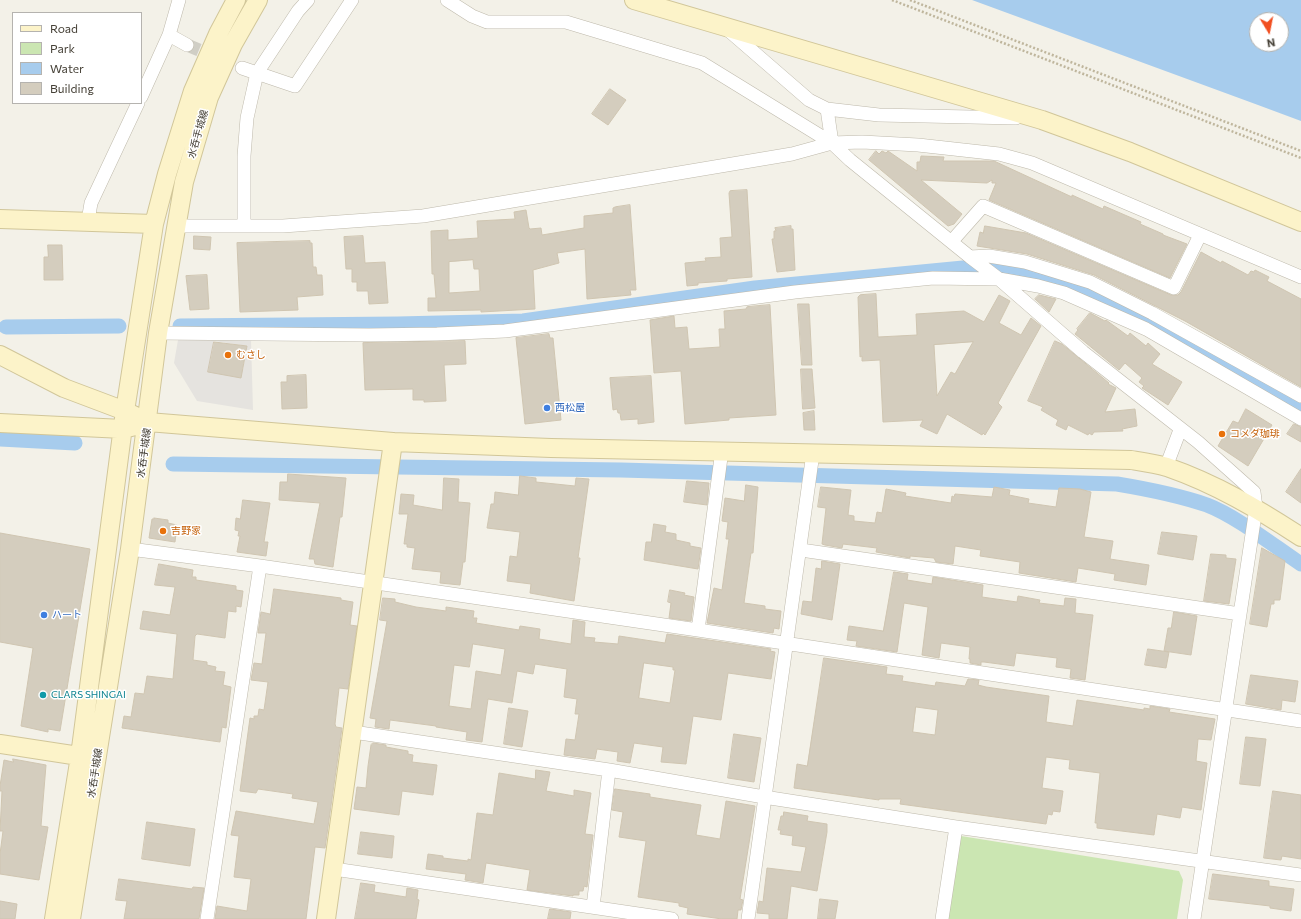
<!DOCTYPE html>
<html>
<head>
<meta charset="utf-8">
<style>
  body { margin:0 }
  #map { position:relative; width:1301px; height:919px; overflow:hidden; background:#f3f1e8; font-family:Commissioner,sans-serif }
  canvas { display:block }
  .legend { position:absolute; left:12px; top:12px; width:130px; height:92px; box-sizing:border-box; background:#fff; border:1px solid #b5b3af; margin:0; padding:5px 7px; list-style:none; font-size:12px; color:#464137 }
  .legend li { display:flex; align-items:center; gap:8px; height:20px }
  .legend b { width:20px; border:1px solid #b5b3af }
  .north { position:absolute; left:1249px; top:12px; width:40px; height:40px; box-sizing:border-box; background:#fff; border:1px solid #b5b3af; border-radius:50%; rotate:170deg; font-size:11px; font-weight:700; line-height:16px; text-align:center; color:#464137 }
  .north::after { content:''; display:block; margin:auto; width:14px; height:18px; background:#f14f21; clip-path:polygon(50% 0,100% 100%,50% 72%,0 100%) }
</style>
</head>
<body>
<div id="map">
<canvas width="1301" height="919"></canvas>
<ul class="legend">
<li><b style="height:5px;background:#fcf3c9"></b>Road</li>
<li><b style="height:11px;background:#cbe6b2"></b>Park</li>
<li><b style="height:11px;background:#a7cced"></b>Water</li>
<li><b style="height:11px;background:#d4cdbe"></b>Building</li>
</ul>
<div class="north">N</div>
</div>
<script>
const c = document.querySelector('canvas').getContext('2d');
c.lineJoin = 'round';
function fill(path, color) { c.fillStyle = color; c.fill(path, 'evenodd'); }
function strokePath(path, color, width, dash) { c.strokeStyle = color; c.lineWidth = width; c.lineCap = dash ? 'butt' : 'round'; c.setLineDash(dash || []); c.stroke(path); }
function write(font, color, halo, rows, align = 'center') {
  c.font = font + ' Commissioner,"Noto Sans JP",sans-serif'; c.lineWidth = 3; c.setLineDash([]); c.textBaseline = 'middle'; c.strokeStyle = halo; c.fillStyle = color; for (const [text, x, y, turn = 0] of rows) {
    c.save(); c.translate(x, y); c.rotate((+turn || 0) * Math.PI / 180); c.textAlign = isNaN(turn) ? turn : align; if (halo) c.strokeText(text, 0, 0); c.fillText(text, 0, 0); c.restore();
  }
}
fill(new Path2D(`
  M961,836L1179,871L1183,880L1177,919H945Z`), '#cbe6b2');
fill(new Path2D(`
  M178,340H251L253,410L197,401L174,363ZM214,341L247,346L243,369L210,364Z`), '#e5e3df');
fill(new Path2D(`
  M972,0H1301V121L1258,105ZM1257,20H1281V44H1257Z`), '#a7cced');
strokePath(new Path2D(`
  M180,326L398,324L523,321L755,288L984,266L1025,271L1089,291L1210,353L1301,408
  M6,327L119,326
  M0,439L75,443
  M173,464L621,470L1117,484C1147,489 1178,495 1207,505C1236,516 1274,546 1301,564`), '#a7cced', 15);
const building = new Path2D(`
  M610,89L626,100L608,125L592,114Z
  M876,151L879,154L882,151L886,153L888,151L917,171V162H920L921,156L944,157L943,161H994L1072,197V195L1103,209L1104,206L1141,222L1140,224L1163,234V235L1187,244L1170,278L989,200L996,183H992V180L987,183L921,180L962,214L954,224L948,226L869,160Z
  M747,190L752,277L727,279V281L698,283V285L687,286L685,263L706,261L705,258L721,257L720,238L732,237L729,193L730,191Z
  M630,205L636,290H630L631,295L587,299L585,249L557,253L559,263L533,270L535,309L481,312V310L428,311V298H436L434,274H432L431,231L448,230V240L478,238L477,221L515,219L514,212L526,210L529,228L530,229L541,228L542,235L584,228V216L613,213V208L615,207ZM473,260L474,269H479L480,291L449,293V262Z
  M791,226V229H793L795,270L777,272L772,239H774V231H776L775,228Z
  M985,226L1026,233L1171,295H1178L1181,292L1201,252L1221,263L1222,261L1248,275L1251,271L1254,272L1255,270L1269,277L1267,281L1301,299V387L1185,321L1094,275L1027,254L977,246L980,232L983,233Z
  M194,236L211,237L210,250L194,249Z
  M363,236L365,263L385,262L388,303L369,304L368,291H357V282H352V269H346L344,237Z
  M310,241V243H312L313,267H316L317,275H322L323,295L297,297L298,310L240,312L237,243Z
  M48,245H62L63,280H44V257H48Z
  M207,275L209,309L190,310L186,276Z
  M876,294L878,337L917,335L916,314L964,311L984,322L999,295L1010,301L999,323L1021,335L1031,318L1041,326L998,403L1002,407L985,435L983,433L982,435L947,414L937,434L920,426L923,420L883,422L880,360L862,361V356L860,357L858,297L860,295ZM973,342L955,374L951,372L937,396L934,345Z
  M1039,295L1056,299L1049,312L1035,299Z
  M798,304H809L812,365H802Z
  M770,305L776,415L729,418V420L685,424L681,371L654,373L650,320L674,316L675,328L687,327L689,349L720,347L719,329H725L724,311L746,309L747,307Z
  M1090,313L1105,321L1106,320L1128,336L1130,333L1146,346L1148,343L1160,354L1152,364L1182,382L1168,405L1142,388L1144,386L1139,382L1142,378L1125,363L1119,370L1075,334L1078,330L1077,329Z
  M549,334L550,338H553L561,420L525,424L516,338Z
  M465,341L466,364L444,365L446,401L424,402V400H413V389L365,390L363,343Z
  M1055,341L1062,344L1109,383L1108,384L1116,388L1105,412L1135,409L1137,426L1122,429L1123,431L1094,432L1092,435L1089,433L1088,435L1068,425L1066,430L1056,425L1058,420L1041,410L1043,407L1028,401Z
  M214,342L247,346L241,378L208,372Z
  M801,369H812L815,408L803,409Z
  M306,375L307,408L282,409L281,382H287V376Z
  M651,376L654,422L638,424V419L621,420L620,413H618L617,409L613,410L610,378Z
  M1246,409L1272,425L1248,466L1218,446L1233,421L1238,423Z
  M814,411L815,430H804L803,413Z
  M1294,424L1301,427V442L1287,434Z
  M1301,469V503L1286,492Z
  M288,474L346,478L342,517H340L333,567L315,564L314,559H309L320,503L279,500L280,482H287Z
  M520,476L536,478V482L575,486L576,478L589,479L578,558H580L574,601L530,593L531,584L507,581L510,556L517,557L520,532L487,528L491,504H494L495,492L518,495Z
  M444,478L459,479L458,502L470,503L465,562H463L460,585L440,583L441,572L412,569L415,548L407,547V544H404L408,514H399L401,494L414,495L413,505L442,510Z
  M687,481L709,483L707,505L684,502Z
  M746,485L758,487L753,553H751L744,603L765,606V609L781,611L779,629L774,628L773,633L707,623L714,588L722,590L729,539H726L728,522L722,521L725,498L744,501Z
  M821,487L851,490L848,515L854,516V521L875,523L877,512L882,513L886,489L906,493L905,496L951,503L952,496L954,497L955,494L992,497L994,487L1010,490L1009,495L1029,499L1028,503L1056,507L1059,488L1080,489L1091,492L1084,537L1113,541L1110,559L1149,565L1146,585L1114,580L1115,574L1078,568L1076,582L1019,573L1020,562L980,556L981,550L955,546L953,564L936,562L934,558L910,556V558L876,552L877,548L843,544L842,548L825,545L822,544L826,508L818,507Z
  M243,500L270,503L264,542H268L266,556L237,552L240,536H238L239,531L235,530L236,518L240,519Z
  M154,518L168,520V523L177,525L175,542L149,538L152,519H154Z
  M654,524L666,526L665,532L676,534V540L690,543V546L701,548L698,569L644,560L646,542H651Z
  M1162,532L1197,536L1193,560L1158,554Z
  M0,533L90,549L60,731L48,729V732L21,726L33,648L0,642Z
  M1262,548L1285,561L1280,600H1274V604H1271L1267,627L1250,624Z
  M1211,554L1226,555V558L1236,559L1229,604L1204,601Z
  M822,561L840,564L832,620L801,614L803,601L812,602L816,568L821,569Z
  M159,564L193,570L192,577H196V580L236,586V590L243,591L241,607L236,606V612L228,611L225,638L197,634L195,636L193,660L207,662V665L216,667L215,671L225,672L223,685L231,687L226,728L222,727L220,742L122,728L124,716L131,717L135,693L144,694L147,676L173,679L177,634L140,629L143,611L170,615L175,587L155,585Z
  M894,572L908,574L907,580L932,584L933,577L983,585L982,597L1017,602L1018,596L1040,600L1039,603L1064,606L1065,598L1076,599L1075,613L1093,615L1085,680L1070,678L1071,669L1056,667L1057,658L1016,653L1014,666L984,662H981V665L970,663V659H969L970,647L941,643L939,658L922,655L928,607L904,603L897,652L856,646L857,641L847,640L849,626L883,631Z
  M274,589L341,598V600L353,602L350,625L357,626L348,689L339,688L335,724L336,727L342,728L325,848L315,847L306,919H215L217,906L247,911L251,879L234,877L239,836L231,835L236,811L314,824L318,802L292,798L293,794L258,789L256,793L240,791L250,718L254,719V716H258L259,709L264,710L268,682L251,680L254,663L262,664L266,633H258L261,612L270,614Z
  M670,590L685,593L684,595L694,597L691,621L669,618L671,603L668,602Z
  M383,598L395,599V602L416,607L446,611V607L474,611L473,618H477L476,623L519,630L520,626L540,629L539,639L571,644L573,620L585,622L584,637L595,638L594,642L618,644L619,636L665,643L667,634L771,649L770,651L775,652L771,679L728,673L721,720L693,716L686,764L661,762L663,747L634,743L630,763L617,761L618,752L597,749L595,759L564,755L566,739L575,740L579,714H575L577,699L564,697L567,669L535,664L533,674L517,671L512,703L488,699L482,742L466,740L467,732L436,727V726L390,720L389,729L375,727L376,719L370,718L387,621L380,620ZM473,644L505,649L501,675L476,671L471,709L449,706L454,665L469,667ZM644,663L673,667V670H675L670,703L639,698Z
  M1174,612L1197,616L1191,655L1164,651L1168,628H1171Z
  M1148,649L1169,652L1166,668L1145,665Z
  M824,658L887,667L886,674L903,676L902,681L935,686L936,682L965,686L968,679L979,680L978,685L986,687L1049,696L1046,722L1073,726L1077,700L1144,710V708L1150,709V706L1170,709L1169,712L1215,719L1211,740L1198,739L1196,761L1207,763L1201,810L1182,807L1180,818L1157,814L1154,835L1097,828V823H1095L1100,773L1069,769L1070,760L1046,757L1042,788L1063,791L1060,812L1053,811L1052,815L1048,814L1046,824L900,804L901,799H879V800L794,788L797,764L807,766ZM916,707L938,710L935,735L913,732Z
  M1251,675L1298,681L1295,702L1282,700L1281,710L1246,704Z
  M509,708L528,711L522,747L504,744Z
  M734,734L761,738L754,782L728,778Z
  M1246,737L1266,739L1260,786L1240,784Z
  M373,743L386,745V747L408,751V754L413,755L412,762L437,765L433,795L402,791L399,815L354,809L357,787L366,788L368,766L371,745Z
  M13,759L46,765L41,826L48,827L39,880L0,874V854L3,831H0L2,791H0V786L4,760L13,762Z
  M536,770L550,772L546,791L574,796V790L591,793L585,834L593,835L587,887L584,886L583,891H579V895H573V896L527,890L530,870L486,863L483,883L465,880L466,874L426,869L428,854L443,856V858L468,861V859L471,860L477,813L493,815L499,773L535,779Z
  M615,789L650,794V797L701,805L696,835L720,839L726,801L755,806L740,899L743,900L741,910H738L737,919H722L687,914L688,908L679,906V903L638,897L646,841L619,837L623,812L612,810Z
  M1273,791L1301,795V859L1282,856L1281,860L1264,858Z
  M784,812L808,816L807,821L827,824V832L817,891L791,886L787,919H769V914L757,913L759,901L763,902L767,868L801,872L806,847L792,845L793,836L780,834L781,830H778L781,816H783Z
  M147,822L195,829L190,866L142,859Z
  M361,832L394,836L392,858L358,854Z
  M1213,874L1269,881V886L1294,889L1291,911L1270,908V906L1209,899Z
  M119,879L192,889L193,887L204,888L199,919H124L127,901L116,900Z
  M361,883L375,885L374,892L406,897L407,888L418,890L417,899L419,900L416,919H355Z
  M820,899L838,901L835,919H818Z
  M0,901L17,904L15,919H0Z
  M550,909L571,912L570,919H548Z`);
fill(building, '#d4cdbe');
strokePath(building, '#cfc5b1', 1);
strokePath(new Path2D(`
  M187,45L242,68`), '#d0cec5', 13, [13, 6]);
const street = new Path2D(`
  M447,0L472,16L487,22H566L702,63L832,143
  M727,29L809,100L827,109L832,143L850,160L970,257L999,279L1083,352L1198,442L1254,492L1256,508L1194,919
  M169,35L187,45
  M242,68L295,86L352,0
  M141,97L169,35L179,0
  M827,109L879,115L1016,118
  M88,221L91,203L138,103
  M176,226H283L423,216L792,154L832,143L862,142L918,145L999,154L1032,163L1301,277
  M244,226V156L247,118L257,73L298,11L308,0
  M952,241L983,206L1174,288L1200,235
  M970,257L989,256L1025,262L1090,282L1152,313L1301,396
  M158,333L369,335L437,334L505,331L795,292L933,278L999,279L1038,286L1064,293L1146,329L1301,419
  M1166,467L1180,430
  M130,549L260,566L698,630L1301,721
  M801,550L1240,614
  M698,630L722,450
  M353,732L609,770L764,797L956,827L1301,875
  M334,869L672,919
  M593,907L609,770
  M207,919L260,566
  M748,919L813,453
  M942,919L956,827`);
const secondary = new Path2D(`
  M634,0L1042,120L1130,152L1301,222
  M0,219L154,224
  M0,355L64,388L125,411L148,422L393,442L551,448L1131,460C1143,462 1156,464 1167,467C1216,484 1258,509 1301,537
  M0,423L123,429L135,426
  M0,744L92,758
  M54,919L80,756L125,411L154,224L167,174L193,91L218,34L236,0
  M71,919L130,549L158,333L184,182L209,97L233,44L258,0
  M326,919L393,442`);
strokePath(street, '#beb9ab', 14);
strokePath(secondary, '#d1c699', 20);
strokePath(new Path2D(`
  M892,0L1301,158
  M910,0L1301,151`), '#bfb69d', 2.5, [2, 2]);
strokePath(street, '#fff', 13);
strokePath(secondary, '#fcf3c9', 18);
for (const [x, y, r, color] of [
  [228,355,4,"#e8710a"],
  [547,408,4,"#3f7fe0"],
  [1222,434,4,"#e8710a"],
  [163,531,4,"#e8710a"],
  [44,615,4,"#3f7fe0"],
  [43,695,4,"#0f9aa8"]
]) { const dot = new Path2D(); dot.arc(x, y, r, 0, 2 * Math.PI); c.fillStyle = color; c.fill(dot); strokePath(dot, '#fff', 1.5); }
write('10px', '#464137', '#fff', [
  ["水呑手城線",198,134,-74],
  ["水呑手城線",144,453,-82],
  ["水呑手城線",95,773,-81]
]);
write('10px', '#c56008', '#fff', [
  ["むさし",236,355],
  ["コメダ珈琲",1230,434],
  ["吉野家",171,531]
], 'left');
write('10px', '#366cbe', '#fff', [
  ["西松屋",555,408],
  ["ハート",52,615]
], 'left');
write('10px', '#0d838f', '#fff', [
  ["CLARS SHINGAI",51,695]
], 'left');
</script>
</body>
</html>
